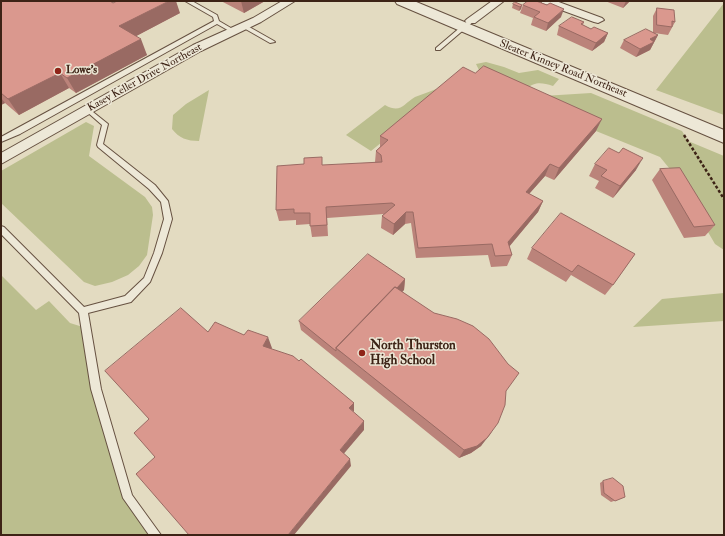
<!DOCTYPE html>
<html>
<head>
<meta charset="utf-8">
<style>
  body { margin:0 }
  #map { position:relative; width:725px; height:536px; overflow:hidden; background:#e3dbc1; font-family:"IM FELL Double Pica",serif }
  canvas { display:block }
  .frame { position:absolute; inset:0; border:2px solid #3d2316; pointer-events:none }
</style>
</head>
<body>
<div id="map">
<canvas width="725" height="536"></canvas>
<div class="frame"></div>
</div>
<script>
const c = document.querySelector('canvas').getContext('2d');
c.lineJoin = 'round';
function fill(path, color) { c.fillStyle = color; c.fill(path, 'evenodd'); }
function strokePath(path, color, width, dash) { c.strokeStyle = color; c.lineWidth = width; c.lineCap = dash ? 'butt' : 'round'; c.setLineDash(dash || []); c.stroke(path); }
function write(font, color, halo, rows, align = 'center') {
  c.font = font + ' "IM FELL Double Pica",serif'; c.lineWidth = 3; c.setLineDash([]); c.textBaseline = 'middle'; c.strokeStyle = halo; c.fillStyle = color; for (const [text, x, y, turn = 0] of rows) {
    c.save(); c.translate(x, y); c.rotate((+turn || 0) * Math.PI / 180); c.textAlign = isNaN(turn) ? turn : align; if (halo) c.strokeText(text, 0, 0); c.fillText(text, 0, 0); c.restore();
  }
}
fill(new Path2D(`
  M724,3V115L656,90Z
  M486,62L504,67L519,73L538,70L559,79L553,86C542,83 536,81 526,89L479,70L476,64Z
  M436,89L442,93L371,151L346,135L385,105C401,114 403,104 415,97C422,94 430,92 436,89Z
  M209,90L199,141C187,141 179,138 172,129L173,115L186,104Z
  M591,93L682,131L688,141L724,156V250L715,244L674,174L660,157L596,131L536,103L543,96Z
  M86,122L94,126L89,156L145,197L152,207L153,215L147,255L139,266L128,275L112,282L95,286L84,282L1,203V171Z
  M1,275L36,310L49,301L70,323L86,328L128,498L156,535H1Z
  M724,293V321L633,327L662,299Z`), '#bbbe8e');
const service = new Path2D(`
  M185,1H192L217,15L219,21L236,31L231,32L217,24L20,134L1,142V137L214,21L213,17Z
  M469,20L474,21L440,50H436V48Z
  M244,24L274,41L275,42L270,43L242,27V25Z
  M88,108L108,124L103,144L155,185L168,201L172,219L162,253L150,282L131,302L88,313L101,389L132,495L161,535H149L123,498L91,389L79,313L1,234V226L4,227L84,307L125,296L144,278L154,253L164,219L161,202L149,189L98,147L97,145L102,125L86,111V109Z`);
const minor = new Path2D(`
  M282,1H295L261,22L201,51L1,164V153L193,45L253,18Z
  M492,1H504L475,23H467L465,21L467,19Z
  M541,1H556L602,18L604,20L598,23L594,22L542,3Z`);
const tertiary = new Path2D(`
  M395,1H414L724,130V143L397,4Z`);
strokePath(service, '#665141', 2);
strokePath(minor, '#665141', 2);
strokePath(tertiary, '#665141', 2);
strokePath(new Path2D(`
  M684,135L724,199`), '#3d2316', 2.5, [3, 2]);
fill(service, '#ede8d7');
fill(minor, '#ede8d7');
fill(tertiary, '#ede8d7');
fill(new Path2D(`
  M1,1L113,3L180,13L136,36L147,55L76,93L69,88L19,115L5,103L1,105Z
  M221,1H265L244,13Z
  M605,1H630L623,8Z
  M513,4L522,5L521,9L519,11L512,8Z
  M523,5L561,17L546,31L531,25L533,18L520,13Z
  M657,8L675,22L668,35L654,33L658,35L650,50L636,57L620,48L624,40L653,32V16Z
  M584,22L583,25L591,29L608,33L604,42L592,51L557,35L559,26Z
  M596,131L554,180L545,176L529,194L543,201L538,212L509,246L512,255L507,266L491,267L488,255L416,258L411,223L405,224L393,235L381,228L382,216L384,214L327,218L328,236L312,237L310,224L296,225V220L279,221L276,210L375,162L376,151L380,147V136Z
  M595,164L636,170L613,198L595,188L599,181L589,176Z
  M660,169L715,225L705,236L684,238L652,180Z
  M532,248L635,254L613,285L605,295L571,275L566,282L527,259Z
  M405,279L404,290L402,291L506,391L481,446L471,453L459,458L301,330L299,321Z
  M603,481L625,497L611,502L601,495L600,483Z`), '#bb837a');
fill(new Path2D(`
  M169,1H176L180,13L125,42L119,26Z
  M241,1H265L244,13Z
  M626,1H630L623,8Z
  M522,5L521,9L519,11L520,7Z
  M564,9L561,17L546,31L548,23Z
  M608,33L604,42L592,51L596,43Z
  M658,35L650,50L636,57L640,49L650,39Z
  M141,39L147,55L76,93L67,78Z
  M60,73L69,88L19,115L8,99Z
  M1,98L5,103L1,105Z
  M602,119L596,131L554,180L559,168Z
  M643,158L636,170L613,198L620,186Z
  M550,164L545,176L521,203L526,192Z
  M543,201L538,212L504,253L508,242Z
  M406,212L405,224L393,235L394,224Z
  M405,279L404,290L343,354L338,350Z
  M268,337L272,348L267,358L263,346Z
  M354,403V412L349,408Z
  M364,421V430L341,457L340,450Z
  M492,432L481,446L471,453L459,458L464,450Z
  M350,459L351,466L294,535H288Z`), '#996a63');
const building = new Path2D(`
  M1,1H110L113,3L117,1H169L119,26L141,39L67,78L60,73L8,99L1,93Z
  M528,1H536L547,5L550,3L564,9L548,23L534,17L540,12L523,5Z
  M515,2L522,5L520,7L513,4Z
  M657,8L674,10L675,22L672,21V27L657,25Z
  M572,17L584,22L581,24L591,29L594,27L608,33L596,43L559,26Z
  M646,29L658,35L650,39L654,42L640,49L624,40Z
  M484,66L602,119L559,168L550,164L526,192L543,201L508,242L512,255L495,256L492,244L418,248L413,212H406L394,224L382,216L395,205L392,203L326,207L327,225L310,226V213H294V209L276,210L277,166L304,164V158L322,157V165L382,162L381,155L376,151L388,140L380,136L463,67L475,73Z
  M609,148L619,153L623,148L643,158L620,186L601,176L607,170L595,164Z
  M680,168L715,225L694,227L660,169Z
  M561,213L635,254L613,285L578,265L572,272L532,248Z
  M368,254L405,279L397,288L395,287L336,348V351L299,321Z
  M395,287L434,313L457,319L473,326L489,339L508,364L519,373L506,391L505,405L498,423L487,438L477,446L464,450L336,348Z
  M181,308L208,332L215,322L244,335L248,330L268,337L263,346L293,356L299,361L301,359L354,403L349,408L364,421L340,450L350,459L288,535H189L136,474L155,457L134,433L149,419L105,371Z
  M613,478L623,486L625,497L615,501L604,493L603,481Z`);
fill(building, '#da988e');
strokePath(building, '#996a63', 1);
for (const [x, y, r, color] of [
  [58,71,4,"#8f2418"],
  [362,353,4,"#8f2418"]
]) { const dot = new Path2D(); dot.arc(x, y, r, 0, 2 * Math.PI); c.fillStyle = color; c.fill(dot); strokePath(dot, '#ede8d7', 1.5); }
write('11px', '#3d2316', '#ede8d7', [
  ["Sleater Kinney Road Northeast",563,69,22],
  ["Kasey Keller Drive Northeast",145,78,-29]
]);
write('bold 11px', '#3d2316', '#ede8d7', [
  ["Lowe's",66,71]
], 'left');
write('bold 13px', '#3d2316', '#ede8d7', [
  ["North Thurston",370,346],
  ["High School",370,361]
], 'left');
</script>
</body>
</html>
